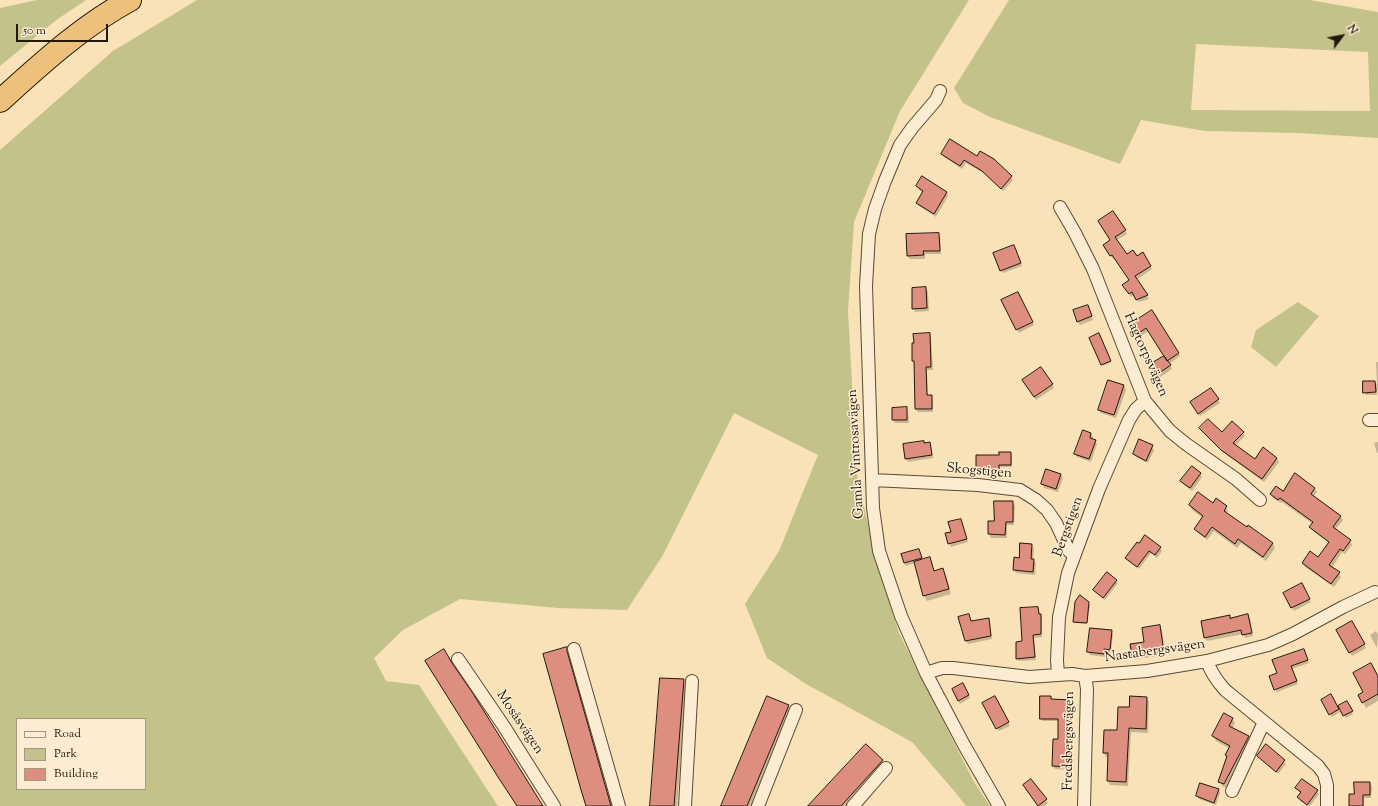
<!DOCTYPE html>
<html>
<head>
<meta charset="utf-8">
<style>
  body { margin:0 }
  #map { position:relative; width:1378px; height:806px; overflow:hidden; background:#fae2b8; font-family:"Sorts Mill Goudy",serif }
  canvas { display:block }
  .legend { position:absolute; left:16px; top:718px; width:130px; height:72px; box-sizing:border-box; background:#fcecd1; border:1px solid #a69781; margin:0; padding:5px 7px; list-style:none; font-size:12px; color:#241809 }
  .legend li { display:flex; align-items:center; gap:8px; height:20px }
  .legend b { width:20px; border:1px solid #a69781 }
  .north { position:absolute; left:1322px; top:16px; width:40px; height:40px; -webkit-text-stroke:3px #fcecd1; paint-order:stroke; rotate:58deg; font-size:11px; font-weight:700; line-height:16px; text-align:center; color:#241809 }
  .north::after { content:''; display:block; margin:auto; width:14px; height:18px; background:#241809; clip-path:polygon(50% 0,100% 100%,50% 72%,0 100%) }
  .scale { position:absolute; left:16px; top:24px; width:92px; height:18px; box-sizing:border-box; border:2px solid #241809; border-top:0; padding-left:5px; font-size:12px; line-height:14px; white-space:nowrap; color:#241809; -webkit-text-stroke:3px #fcecd1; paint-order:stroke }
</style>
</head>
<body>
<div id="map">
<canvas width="1378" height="806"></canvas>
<ul class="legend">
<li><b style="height:5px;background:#fcecd1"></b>Road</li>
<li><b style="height:11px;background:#c4c28b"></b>Park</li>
<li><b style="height:11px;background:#de8e7e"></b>Building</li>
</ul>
<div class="north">N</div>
<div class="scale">50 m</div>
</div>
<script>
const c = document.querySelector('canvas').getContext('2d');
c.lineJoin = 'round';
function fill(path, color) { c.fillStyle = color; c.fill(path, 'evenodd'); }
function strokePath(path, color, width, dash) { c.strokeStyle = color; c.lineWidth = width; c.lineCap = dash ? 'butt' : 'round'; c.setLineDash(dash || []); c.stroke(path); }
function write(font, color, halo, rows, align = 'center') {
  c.font = font + ' "Sorts Mill Goudy",serif'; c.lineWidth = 3; c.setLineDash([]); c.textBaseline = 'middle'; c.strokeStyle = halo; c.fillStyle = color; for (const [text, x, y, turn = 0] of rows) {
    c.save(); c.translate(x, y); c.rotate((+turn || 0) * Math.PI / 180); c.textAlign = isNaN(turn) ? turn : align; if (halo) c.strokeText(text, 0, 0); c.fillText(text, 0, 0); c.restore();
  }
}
fill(new Path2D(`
  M37,0H86L55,21L0,66V8Z
  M197,0H969L900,111L854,222L848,311L857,475L876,560L899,633L974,782L990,806H966L955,792L912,742L806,684L767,658L745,604L779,551L818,455L734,413L663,555L627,610L558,608L460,599L403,630L374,658L386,681L419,685L498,806H0V150L113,51ZM17,719H145V789H17Z
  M1009,0H1310L1378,12V138L1299,133L1205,131L1141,120L1120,164L990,117L963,103L954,88ZM1196,44L1368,52L1370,111L1191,110Z
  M1298,302L1319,316L1276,367L1251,347L1256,330Z`), '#c4c28b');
fill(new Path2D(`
  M942,154L994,160L1013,180L1003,191L985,174L966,163L962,169L944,157Z
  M917,186L947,193L948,196L936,217L919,206L917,203L923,192L919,190Z
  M1113,212L1127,234L1117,240L1127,255L1136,257L1142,253L1152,269L1136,280L1149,299L1139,302L1134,295L1131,297L1126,288L1130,281L1115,257L1113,259L1104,245L1112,240Z
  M938,234L940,237L941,254H925V259H910L908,256Z
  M1015,249L1022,266L1003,273L1001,270Z
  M926,289L928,292L929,311L915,312L913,308Z
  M1020,296L1034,325L1019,333L1002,301Z
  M1089,309L1093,320L1080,325L1078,321Z
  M1152,311L1180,356L1169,364L1172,369L1159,378L1151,365L1165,356L1149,331L1142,335L1134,323Z
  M929,334L931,337L933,370H927L928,396H931L933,400V412H918L916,409L915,364L913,361Z
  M1099,334L1111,362L1103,366L1091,338Z
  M1376,362H1378V391L1377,389V395H1366L1364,392L1375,382L1377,385Z
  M1109,381L1124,386L1126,390L1116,418L1101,413L1099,410Z
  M1025,384H1052L1054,388L1036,400Z
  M1218,400L1220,403L1200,416L1193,406Z
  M906,408L908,412L909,423H895L893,420Z
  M1200,428L1222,433H1243L1245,436L1235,446L1255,460L1263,449L1277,459L1279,462L1264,482L1224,453Z
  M1091,434L1093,437L1092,440L1095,441L1097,444L1091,462L1077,457L1075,454Z
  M1140,440L1152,446L1154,450L1148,463L1136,457L1134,454Z
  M923,442L925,444L929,443L931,446L933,458L908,462L906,458Z
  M1378,442V453H1377L1374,443Z
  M1010,453L1012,456V467H1000V474H979L977,472L1000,456Z
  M1047,470L1061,475L1063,478L1058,492L1044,488L1042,484Z
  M1200,473L1202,477L1192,491L1184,485L1182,481Z
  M1314,488L1317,492L1313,497L1340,516L1343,520L1335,530L1350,541L1352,545L1345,554L1342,552L1332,568L1339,573L1341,577L1334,587L1305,567L1303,563L1319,559L1329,543L1313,531L1310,527L1313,524L1282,502L1281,503L1273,498L1271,494Z
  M1013,502L1015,506L1014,525H1007V538H991L989,534V522H995Z
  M1213,504L1226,507L1228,511L1226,514L1247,529L1248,526L1273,544L1275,548L1266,561L1241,543L1237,548L1214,531L1207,540L1198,533L1195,529L1203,518L1192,510L1190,505Z
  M961,520L968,542L951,547L946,534L952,533Z
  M1032,545L1034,549L1033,560L1036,563L1035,575L1016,573L1014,570L1020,559Z
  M1160,548L1162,551L1157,558L1151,553L1139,569L1128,561L1126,558Z
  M919,550L922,560L929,559L935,572L942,570L946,575L951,594L927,601L924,596L915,563L906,566L904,562Z
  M1116,581L1118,583L1105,600L1094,590Z
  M1302,584L1311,602L1294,611L1284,593Z
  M1089,603L1090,605L1087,624L1075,623L1074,621Z
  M1038,608L1042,618V637L1034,638L1036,660L1019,661L1017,658L1023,642Z
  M1248,615L1250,618L1253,636L1245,638L1243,634L1207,641L1205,638L1229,616L1230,619Z
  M988,620L990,623L992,639L968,644L966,641L971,622Z
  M1351,622L1366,648L1352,656L1337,630Z
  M1160,626L1162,630L1165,655L1135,659L1133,656L1131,645L1145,643Z
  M1111,631L1113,634L1111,653L1106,652L1105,657L1090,655L1088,652Z
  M1376,631L1378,635L1377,648L1370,635Z
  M566,648L569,654L612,806H587Z
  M1305,653L1309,663L1292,669L1298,684L1277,692L1275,689L1278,673Z
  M1378,678V701L1366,708L1359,695L1365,692Z
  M683,680L686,686L677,806H651Z
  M963,684L970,698L960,704L953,690Z
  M1331,696L1340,712L1332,717L1322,700Z
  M1050,697L1052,699L1071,701L1072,704L1071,770L1055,769L1053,766L1054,740H1059V721H1042L1041,718Z
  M995,698L1010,726L999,731L984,704Z
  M1147,698L1149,702L1148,733L1131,732L1128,786L1110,785L1108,781V757H1106L1104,753L1118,731L1130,708Z
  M1347,702L1353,714L1346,718L1339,707Z
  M788,706L791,711L752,806H722Z
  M1232,718L1235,723L1232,729L1248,737L1251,742L1227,788L1222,786L1220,781L1228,758L1226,755L1230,749L1216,741L1213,736Z
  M1266,745L1286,764L1278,774L1258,756Z
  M882,760L885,766L849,806H810Z
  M1031,780L1048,803L1044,806H1039L1026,789Z
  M1370,783L1372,787L1371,798H1364V806H1350L1355,795Z
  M1296,788L1317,791L1319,794L1310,806H1308L1300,801L1299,797L1301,794Z
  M1218,790L1220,793L1216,805L1199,799L1197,796Z`), '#0003');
const building = new Path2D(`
  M950,139L977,156L980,151L994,159L1012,176L1001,189L982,171L964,160L960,166L941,154Z
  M922,176L947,192L934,214L916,203L923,191L916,186Z
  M1113,211L1126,230L1115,237L1127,254L1133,250L1137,256L1143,252L1151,266L1135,276L1148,295L1136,300L1132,292L1129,294L1122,285L1129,280L1112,255L1110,256L1103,245L1110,240L1098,221Z
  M939,233L940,251H923L924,255L907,256L906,234Z
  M1014,245L1021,263L1000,271L993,253Z
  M926,287L927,308L912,309V288Z
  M1018,292L1033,322L1016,330L1001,300Z
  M1088,305L1092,316L1077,322L1073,310Z
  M1152,310L1179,353L1167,361L1146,328L1139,333L1132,323Z
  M930,333L931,367H926L927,395H932V409H915L914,361H912V343H914L913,334Z
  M1099,333L1111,361L1101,365L1089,338Z
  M1164,356L1171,365L1156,375L1149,365Z
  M1041,367L1053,384L1034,397L1022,380Z
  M1108,380L1124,385L1114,415L1098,410Z
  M1363,381H1375L1376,392L1363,393Z
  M1211,388L1219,399L1198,414L1190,402Z
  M907,407V420H892V408Z
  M1208,419L1222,432L1232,421L1244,432L1233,443L1255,459L1263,447L1277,458L1262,479L1221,450L1199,428Z
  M1083,430L1091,433L1090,438L1096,440L1089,459L1074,454Z
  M1139,439L1153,445L1146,461L1133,454Z
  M924,441V443L930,442L932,455L905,459L903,444Z
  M999,452H1011V465H999V472H976V455H999Z
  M1192,466L1201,473L1190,488L1180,481Z
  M1046,469L1061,474L1056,489L1041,484Z
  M1295,473L1315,488L1311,494L1341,516L1333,527L1351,540L1343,551L1340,549L1329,565L1340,572L1331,584L1302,563L1310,551L1318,557L1329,542L1309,527L1313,522L1280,498L1278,500L1270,494L1276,486L1283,491Z
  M1198,492L1213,503L1216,498L1227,506L1224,511L1247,527L1248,525L1273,543L1263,557L1238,539L1235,544L1212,527L1205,537L1194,529L1203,516L1189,505Z
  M994,501H1013V522H1006L1005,535L988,534V521H994Z
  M961,519L967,539L948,544L945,533L951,532L948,522Z
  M1145,535L1161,547L1155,555L1149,551L1137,567L1125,558L1137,542L1139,543Z
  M1020,543L1032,544L1031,559H1034L1033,572L1013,570L1014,557L1019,558Z
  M919,549L922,558L904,563L901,554Z
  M930,557L934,571L943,568L949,589L923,596L914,562Z
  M1107,572L1117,580L1103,598L1093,590Z
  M1302,583L1310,599L1291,608L1283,593Z
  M1080,595L1089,602L1087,623L1073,622L1075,602Z
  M1038,607L1039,614H1041V634L1033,635L1035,657L1016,659V642L1022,641L1020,608Z
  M969,614L971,621L989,618L991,636L965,641L958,617Z
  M1248,614L1252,633L1242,635L1241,630L1204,638L1201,621L1230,615V618Z
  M1352,621L1365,644L1349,653L1336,630Z
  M1160,625L1164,652L1132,656L1130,644L1144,642L1142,628Z
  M1090,628L1112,630L1110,650L1104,649V654L1087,652Z
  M567,647V651L611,806H586L581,790L543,654Z
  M444,649L452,663L472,692L543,806H517L498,777L425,661Z
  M1304,649L1308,660L1291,666L1297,681L1274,690L1269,676L1277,673L1272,660Z
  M1371,663L1378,676V694L1362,703L1358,695L1363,692L1353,673Z
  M660,678L684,679L674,806H650Z
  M963,683L969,695L958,701L952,689Z
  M1331,694L1339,709L1329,715L1321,700Z
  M767,696L789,705L747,806H721Z
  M995,696L1009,722L996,729L982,703Z
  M1040,696H1051V699L1071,700L1070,767L1052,766L1053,739H1058V719H1040Z
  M1130,696L1147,697L1146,729L1129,728L1126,782L1107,781L1108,753H1103L1104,730H1117L1118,707H1129Z
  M1347,701L1353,711L1343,716L1338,706Z
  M1224,713L1233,718L1229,726L1249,736L1224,784L1218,782L1227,756L1225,755L1230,746L1212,736Z
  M866,744L883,760L841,806H808Z
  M1266,744L1285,760L1276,772L1257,756Z
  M1031,779L1047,799L1038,806L1023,785Z
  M1302,779L1318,790L1307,805L1297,797L1301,792L1295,788Z
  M1354,782H1370V795H1363V806H1349V794H1354Z
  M1200,783L1219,789L1214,803L1196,796Z`);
fill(building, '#de8e7e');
strokePath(building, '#241809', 1);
const minor = new Path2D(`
  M940,91L936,100L912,128L900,145L885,181L875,209L869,234L866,286L873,508L879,551L901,616L926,673L964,745L999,806
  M1060,207L1075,233L1093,269L1145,401L1170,431L1186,444L1236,479L1260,500
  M1369,420H1378
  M872,480L978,485L1020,490L1036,500L1047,510L1056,523L1069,551L1074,556
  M574,649L619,806
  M458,659L503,725L554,806
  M1207,661C1211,673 1217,681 1225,690L1318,766L1324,774L1327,785V806
  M926,673L942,668H953L1029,677L1072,674L1085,676L1147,671L1207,661L1268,645L1293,634L1343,607L1375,592
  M1058,675L1057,660L1059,617L1068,573L1099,489L1129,420L1136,409L1145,401
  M1232,791L1264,722
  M685,806L692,681
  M758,806L796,710
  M853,806L886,768
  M1084,806L1087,689L1085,676`);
const motorway = new Path2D(`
  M0,101C41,64 82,26 130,0`);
strokePath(minor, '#5a4a35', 14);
strokePath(motorway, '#241809', 24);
strokePath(minor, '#fcecd1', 12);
strokePath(motorway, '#edc17c', 22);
write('14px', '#241809', '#fcecd1', [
  ["Hagtorpsvägen",1145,355,66],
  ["Gamla Vintrosavägen",857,454,-93],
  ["Skogstigen",979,472,5],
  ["Bergstigen",1069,527,-70],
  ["Nastabergsvägen",1155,652,-8],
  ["Mosåsvägen",519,723,56],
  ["Fredsbergsvägen",1070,741,-89]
]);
</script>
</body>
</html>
